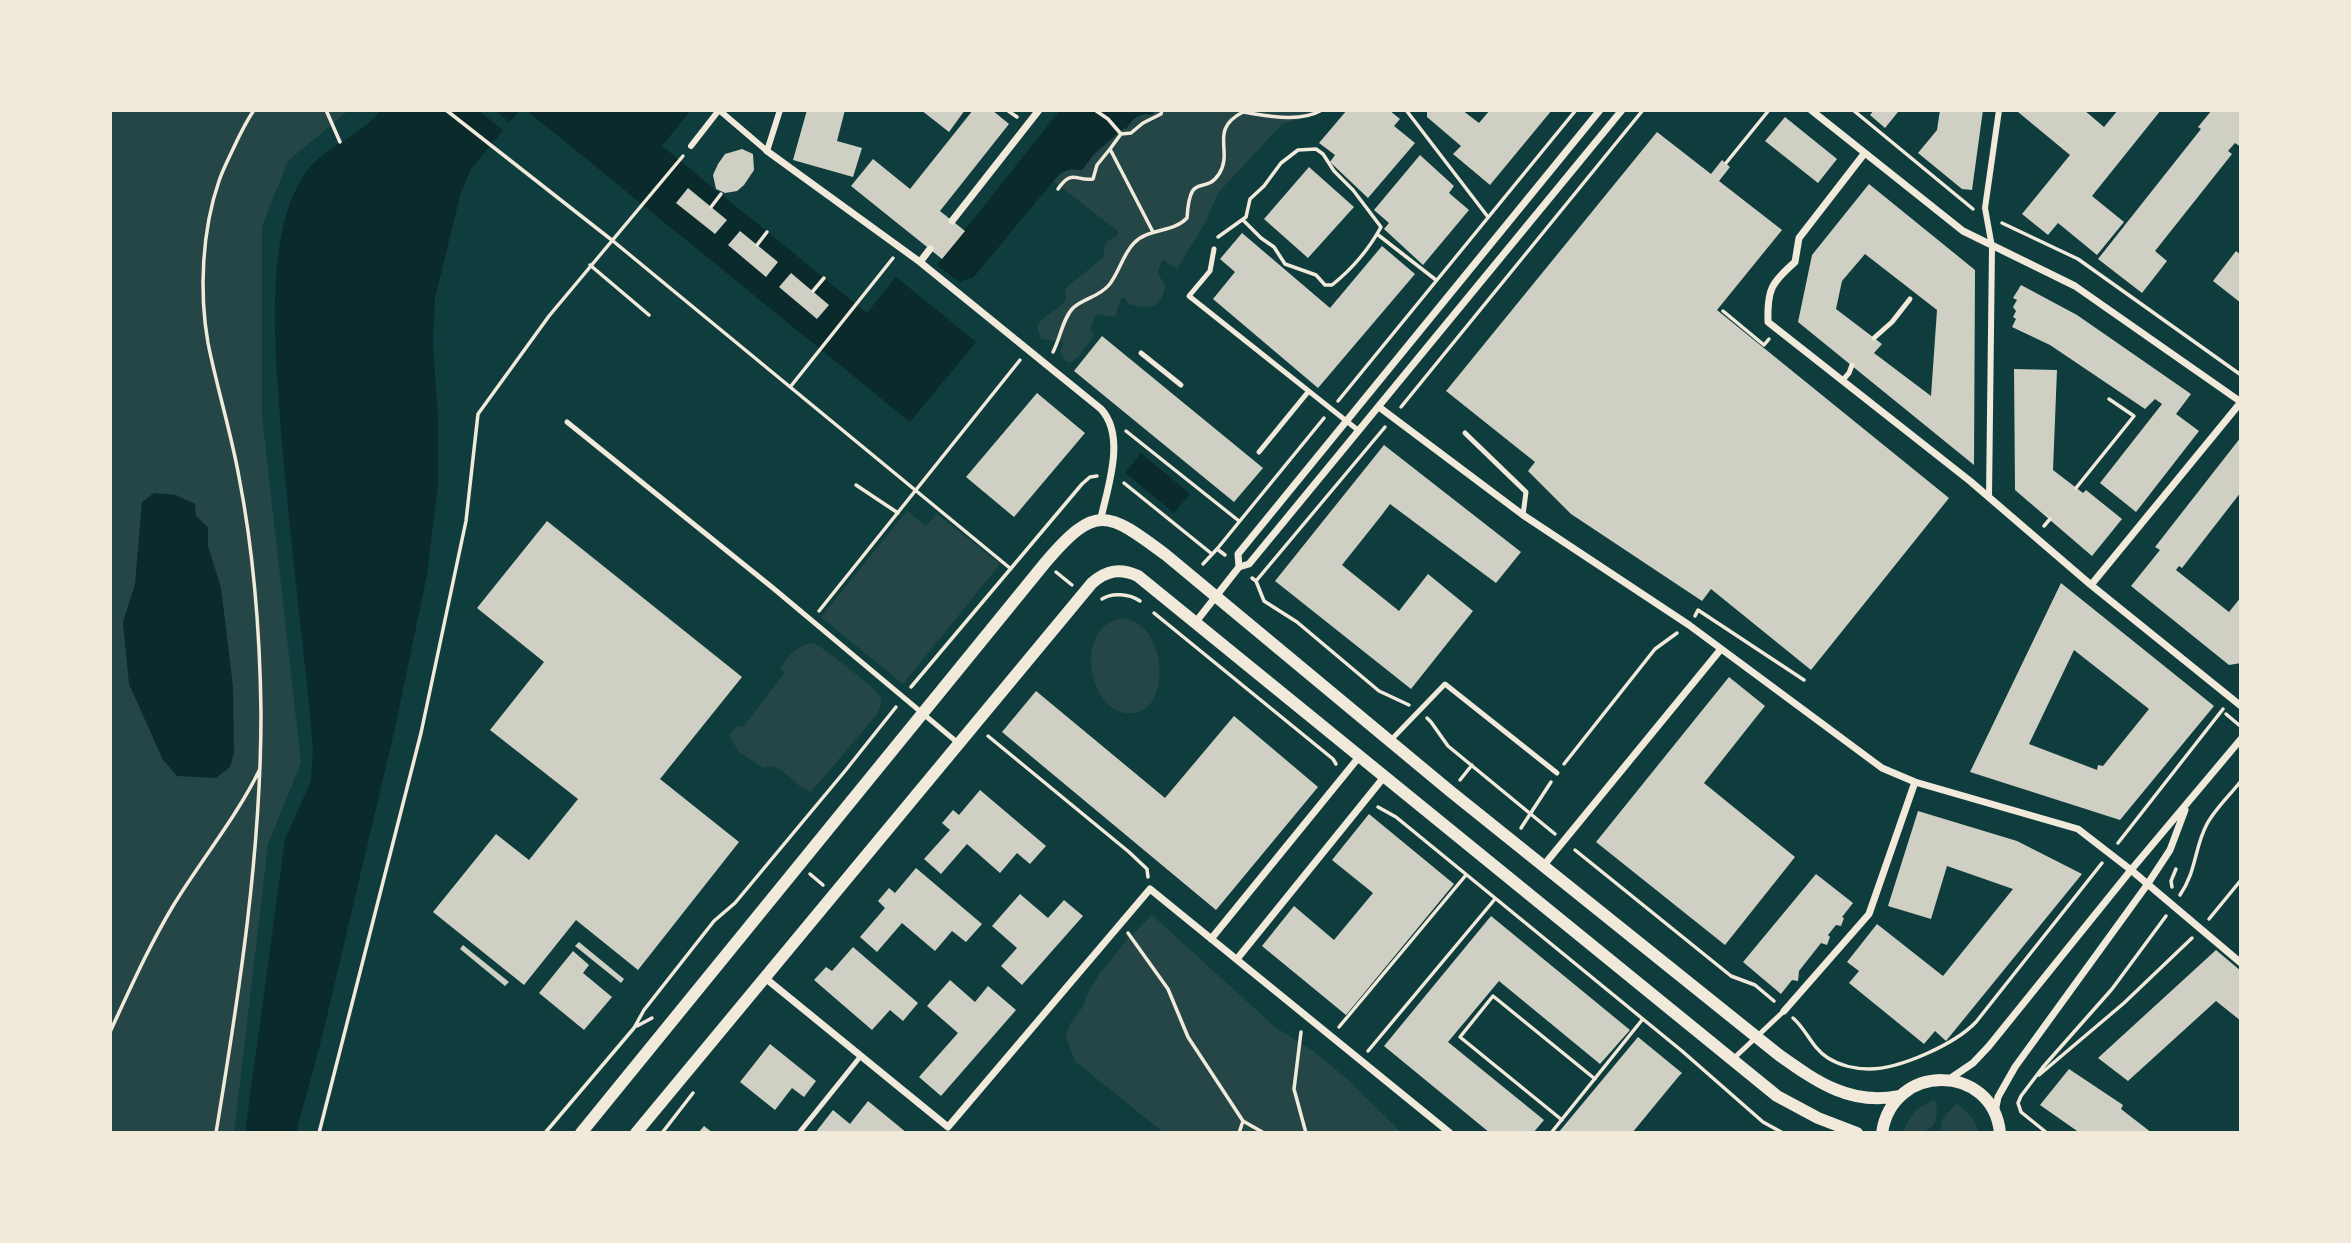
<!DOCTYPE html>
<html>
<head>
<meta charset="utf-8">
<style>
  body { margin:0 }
  #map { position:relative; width:2351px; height:1243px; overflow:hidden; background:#0f3d3e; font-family:Karla,sans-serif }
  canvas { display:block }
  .frame { position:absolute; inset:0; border:112px solid #f1e9da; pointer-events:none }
</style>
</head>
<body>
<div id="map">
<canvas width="2351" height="1243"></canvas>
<div class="frame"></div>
</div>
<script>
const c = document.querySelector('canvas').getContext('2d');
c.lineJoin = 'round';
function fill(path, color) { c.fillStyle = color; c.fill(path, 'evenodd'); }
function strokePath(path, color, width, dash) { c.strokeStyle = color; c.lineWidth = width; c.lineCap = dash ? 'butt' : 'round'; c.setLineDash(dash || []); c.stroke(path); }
fill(new Path2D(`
  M110,110H349L288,161L262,226V416L301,763L268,844L234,1133H110Z
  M1154,110H1328L1282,124L1218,193L1205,223L1177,269L1163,259C1156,274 1158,272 1165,286L1162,298L1155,305L1144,307L1129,304L1124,297L1121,299L1115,317L1096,314L1090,330L1094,335L1079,356L1070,363L1065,361L1060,351L1063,342L1041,339L1037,326C1045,314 1058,310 1066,300L1065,291L1069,285L1103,258L1106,242L1118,235V231L1053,181L1067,170H1082L1094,154L1124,127L1126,129C1131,121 1139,111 1150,114Z
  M907,511L926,526L937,514L1000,564L903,684L821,617Z
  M1124,618C1155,623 1166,667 1156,693C1153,702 1147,709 1138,712C1091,726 1068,624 1124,618Z
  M814,643C827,651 872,685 880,696C883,702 880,707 878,713L811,792C794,788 781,759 763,768L739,752L729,736L738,725L743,727L785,672L780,669C788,656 798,644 814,643Z
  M1152,915L1275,1027L1313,1051L1345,1077L1402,1133H1164L1075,1061L1066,1037L1070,1024L1082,1008L1088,993L1100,973L1127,940Z
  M1935,1100C1942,1129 1928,1133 1903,1133C1909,1115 1918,1106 1935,1100Z
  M1957,1103L1974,1120L1979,1133H1940L1943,1118Z`), '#244646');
fill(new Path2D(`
  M381,110H520L471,169L461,192L435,298L433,343L438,418V484L427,575L395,728L322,1037L296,1133H245L285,839L311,781L313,748C304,645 290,544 282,441C277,366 261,240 304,175C323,146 361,137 381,110Z
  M526,110H691L662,146L867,313L896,277L976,342L910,422Z
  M1060,110L1154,112L1152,115C1139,112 1133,118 1126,129L1124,128L1094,154L1082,170L1071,169L1060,173L973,278L964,280L961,283L937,265Z
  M1141,453L1190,494L1174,513L1125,473Z
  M154,493L176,495L195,504L196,516L208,527V546L221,588L233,686L234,753L230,767L216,778L177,776L163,760L129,684L123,622L135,584L142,502Z`), '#0a2a2b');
fill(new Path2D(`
  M478,110H495L509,122L516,116L519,118L507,133Z`), '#0f3d3e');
fill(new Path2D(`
  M807,110H845L837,141L862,148L853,177L793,160Z
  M921,110H965L949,132Z
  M973,110H992L1009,124L940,211L965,231L942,259L851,186L873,159L910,189Z
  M1347,110H1389L1400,119L1394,126L1415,143L1368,198L1330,162L1335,155L1319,143Z
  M1427,110H1462L1479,123L1490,110H1552L1490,185L1453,154L1461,146L1427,117Z
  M1874,110H1896L1898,112L1885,128L1870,115Z
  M1940,110H1983L1972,190L1962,189L1918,153L1937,130Z
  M2020,110H2084L2104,127L2118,110H2161L2092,196L2124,222L2097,255L2058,223L2048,235L2022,214L2070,155L2018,112Z
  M2212,110H2241V147L2235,143L2228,151L2232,154L2155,251L2167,261L2142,293L2098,259L2201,129L2198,127Z
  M1785,117L1837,159L1818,183L1765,141Z
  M1657,132L1711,174L1722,160L1730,167L1719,181L1782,230L1717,310L1949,498L1811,670L1711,589L1702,601L1571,514L1528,471L1535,462L1446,391Z
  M742,149L753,154L754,170L744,185L737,191L725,193L716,189L713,175L718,164L725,154Z
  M1420,155L1454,186L1449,193L1469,210L1423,265L1384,229L1389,223L1374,210Z
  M1309,167L1354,207L1308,258L1264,219Z
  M1869,184L1975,270L1974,465L1798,322L1812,255ZM1865,254L1937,310L1931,396L1874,353L1882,344L1836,309L1842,281Z
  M688,188L727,220L715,234L676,203Z
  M740,231L778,262L766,277L728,245Z
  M1242,233L1330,308L1382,246L1415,274L1318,388L1213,299L1235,272L1220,259Z
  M2236,251L2241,255V303L2213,281Z
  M791,273L829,305L817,319L779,287Z
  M2021,285L2077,315L2191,394L2176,414L2199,431L2136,512L2100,483L2162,404L2155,399L2145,409L2050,345L2012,327L2016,319L2013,317L2016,311L2013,307L2017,300L2013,298Z
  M1102,336L1263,468L1234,502L1074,371Z
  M2014,369L2057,370L2053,470L2083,493L2086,490L2122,519L2092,556L2015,490Z
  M1037,393L1085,433L1014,517L966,477Z
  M2241,437V492L2182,568L2179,566L2176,570L2229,612L2241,597V663L2229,665L2131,586L2160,550L2155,547Z
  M1384,445L1521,552L1496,583L1390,504L1381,516L1342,565L1399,611L1428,574L1473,611L1411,689L1275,581Z
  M547,521L742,677L660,779L739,842L638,970L576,920L524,985L433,912L496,834L529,860L578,799L490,730L544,662L477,608Z
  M2061,583L2214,706L2120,820L1970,772ZM2074,650L2149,709L2103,766L2098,765L2097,770L2029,744Z
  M1729,677L1765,706L1704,783L1795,857L1725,945L1596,842Z
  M1036,691L1165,798L1234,716L1318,787L1216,910L1002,732Z
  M980,790L1046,846L1030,864L1017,853L1000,873L967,844L941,874L924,859L950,830L942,823L953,810L959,815Z
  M1918,811L2017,841L2082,874L1946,1041L1935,1031L1924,1044L1849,983L1859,971L1847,962L1877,924L1943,976L2013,889L1947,866L1931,919L1888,906Z
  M1369,814L1454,884L1346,1015L1262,946L1294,906L1334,940L1373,893L1332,860Z
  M916,868L982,924L966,942L952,931L935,951L902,923L877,952L860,937L885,908L878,901L889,888L895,893Z
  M1816,874L1853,903L1842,917L1844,918L1841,926L1836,925L1828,935L1830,937L1827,945L1821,943L1799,971L1798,981L1792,980L1781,994L1743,962Z
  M1020,894L1048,918L1064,900L1083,916L1022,985L1001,966L1017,948L992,926Z
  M1491,916L1630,1030L1600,1064L1499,981L1448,1042L1544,1120L1533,1133H1490L1384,1046Z
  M579,942L624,979L621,983L575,946Z
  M463,945L509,982L505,986L460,949Z
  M853,947L918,1003L903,1021L890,1010L872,1030L814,980L826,967L832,971Z
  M2216,950L2241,971V1021L2216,1001L2128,1081L2098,1058Z
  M573,951L589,965L583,973L612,997L584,1030L539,993Z
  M950,980L975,1002L988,986L1016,1010L941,1096L919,1077L958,1033L927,1006Z
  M1638,1037L1682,1073L1679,1076L1632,1133H1558Z
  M770,1044L816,1081L804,1097L792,1088L775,1110L740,1082Z
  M2069,1069L2123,1105L2121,1109L2152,1133H2080L2040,1105Z
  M868,1101L907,1133H815L833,1110L850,1124Z
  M704,1126L713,1133H698Z`), '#cfcfc3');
strokePath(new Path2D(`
  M326,110L340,142
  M446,110L613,241L1011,569
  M1007,110L1017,117
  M1095,110L1108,119L1121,134
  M1406,110L1488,217
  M1853,110L1973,209
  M1726,163L1769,110
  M1058,189C1072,168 1077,182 1093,179L1097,165L1110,149
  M711,207L721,194
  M2002,223L2078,259L2241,375
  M1153,232L1110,149L1121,134L1131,133L1143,123L1161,114L1162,110
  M1377,234L1436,280
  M1218,237L1246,217L1250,199L1264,186L1281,163L1298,150L1316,149L1323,154L1334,171L1353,190L1381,227C1369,249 1352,269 1332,285H1325L1316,275L1285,264L1274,247L1261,238L1243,220
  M757,245L767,232
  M590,265L649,315
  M813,291L824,278
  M1723,311L1764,345L1769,339
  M1053,352C1060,339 1063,318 1073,308C1084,298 1099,297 1109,285C1119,273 1123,254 1134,243C1148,228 1173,233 1187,218C1190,169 1204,197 1219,174C1234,151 1208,130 1243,112C1269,116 1299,123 1322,110
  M791,386L893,258
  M1338,401L1576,110
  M1401,407L1643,110
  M1126,431L1239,521
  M1124,483L1212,554
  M856,485L898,513
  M2076,488L2134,416L2109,399
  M2044,526L2050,519
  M1217,549L1324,418
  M1203,564L1217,549L1225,555
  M1056,572L1072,585
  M1252,578L1256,581L1264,601L1297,622L1379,691L1409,705
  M1256,581L1385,427
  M1102,599C1112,592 1130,594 1140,601
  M819,611L1020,360
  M1154,613L1333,759L1336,764
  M1695,616L1698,610L1804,680
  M911,687L1082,484L1090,477L1097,476
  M2226,714L2239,725
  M1427,718L1431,722L1448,746L1555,834
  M988,736L1129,852L1147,869L1148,877
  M1564,764L1655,649L1677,633
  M1460,780L1472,765
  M1378,807L1396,817L1682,1051L1763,1122L1783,1133
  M1521,828L1551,782
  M2118,843L2223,709
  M1575,850L1731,976L1755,985L1774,1001
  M810,874L823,885
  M2172,887L2171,881L2176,869
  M2180,895C2197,870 2194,848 2207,824C2215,809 2230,795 2241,781
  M2209,919L2241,880
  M1128,933L1168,989L1188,1037L1243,1121L1264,1133
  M1793,1018C1807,1030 1811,1047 1828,1058C1839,1065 1855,1069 1869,1069C1900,1069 1955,1044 1976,1022L2102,863
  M637,1026L652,1018
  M1339,1027L1466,875
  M110,1032C130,989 149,946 173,906C201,860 236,818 260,769
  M1301,1032L1294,1089L1306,1133
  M1368,1051L1495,899
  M2039,1075L2124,1003L2192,938
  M1562,1120L1460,1037L1493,996L1595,1079
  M216,1133C239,994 261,854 261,713C260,634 254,554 239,477C231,432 217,388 208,343C199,292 202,230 219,181C223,169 229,158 234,147C240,134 246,122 254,110
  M319,1133L421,733L466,521L478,414L549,316L683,156
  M545,1133L634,1028L644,1010L714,921L735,903L845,771L896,707
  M662,1133L693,1093
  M1239,1133L1243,1121
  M1551,1133L1642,1020
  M2047,1133L2021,1112L2018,1103L2021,1096L2043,1067L2112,989L2166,916`), '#f1e9da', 3.5);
strokePath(new Path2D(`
  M1214,249L1210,271L1189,296L1359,431
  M1874,338L1892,322L1910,299
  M1141,353L1181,385
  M1842,381L1849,373L1852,365
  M567,422L773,588L958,743
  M1465,433L1526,492L1523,515
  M1259,452L1308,392
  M1390,741L1445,684L1557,773
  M1733,1059L1784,1011
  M799,1133L860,1057`), '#f1e9da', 5);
strokePath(new Path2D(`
  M691,146L719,110L767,151L780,110
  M1989,497L1992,247L1985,208L1999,110`), '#f1e9da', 6);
strokePath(new Path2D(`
  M1811,110L1963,231L2075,286L2241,402L2091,585
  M767,151L920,262L1101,409C1126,436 1108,486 1101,518
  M1864,154L1799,238L1795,262C1771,283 1767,290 1768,322L1970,481L2091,585L2241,706
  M952,221L1039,110
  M920,262L930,249
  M1379,407L1523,515L1689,625L1882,768L1915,782L2078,829L2131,870L2241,963
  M1239,567L1238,554L1600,110
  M1195,623L1239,567L1249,564L1622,110
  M1544,865L1721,649
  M1211,939L1359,757
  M1237,959L1384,777
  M764,977L948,1127L1150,889L1450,1133
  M1784,1011L1869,914L1915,782
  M1948,1080L1973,1063L1989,1046L2131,870L2241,739
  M1995,1112L1998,1097L2015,1067L2147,885L2170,850L2185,810`), '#f1e9da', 7);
strokePath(new Path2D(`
  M581,1133L1045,563C1096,503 1107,511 1166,555L1450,791L1779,1055C1817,1082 1851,1106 1899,1096
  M636,1133L1092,583C1107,570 1120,568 1138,576L1777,1096L1818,1118L1857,1133
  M1882,1133C1892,1062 1993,1063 2000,1133`), '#f1e9da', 12);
</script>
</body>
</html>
